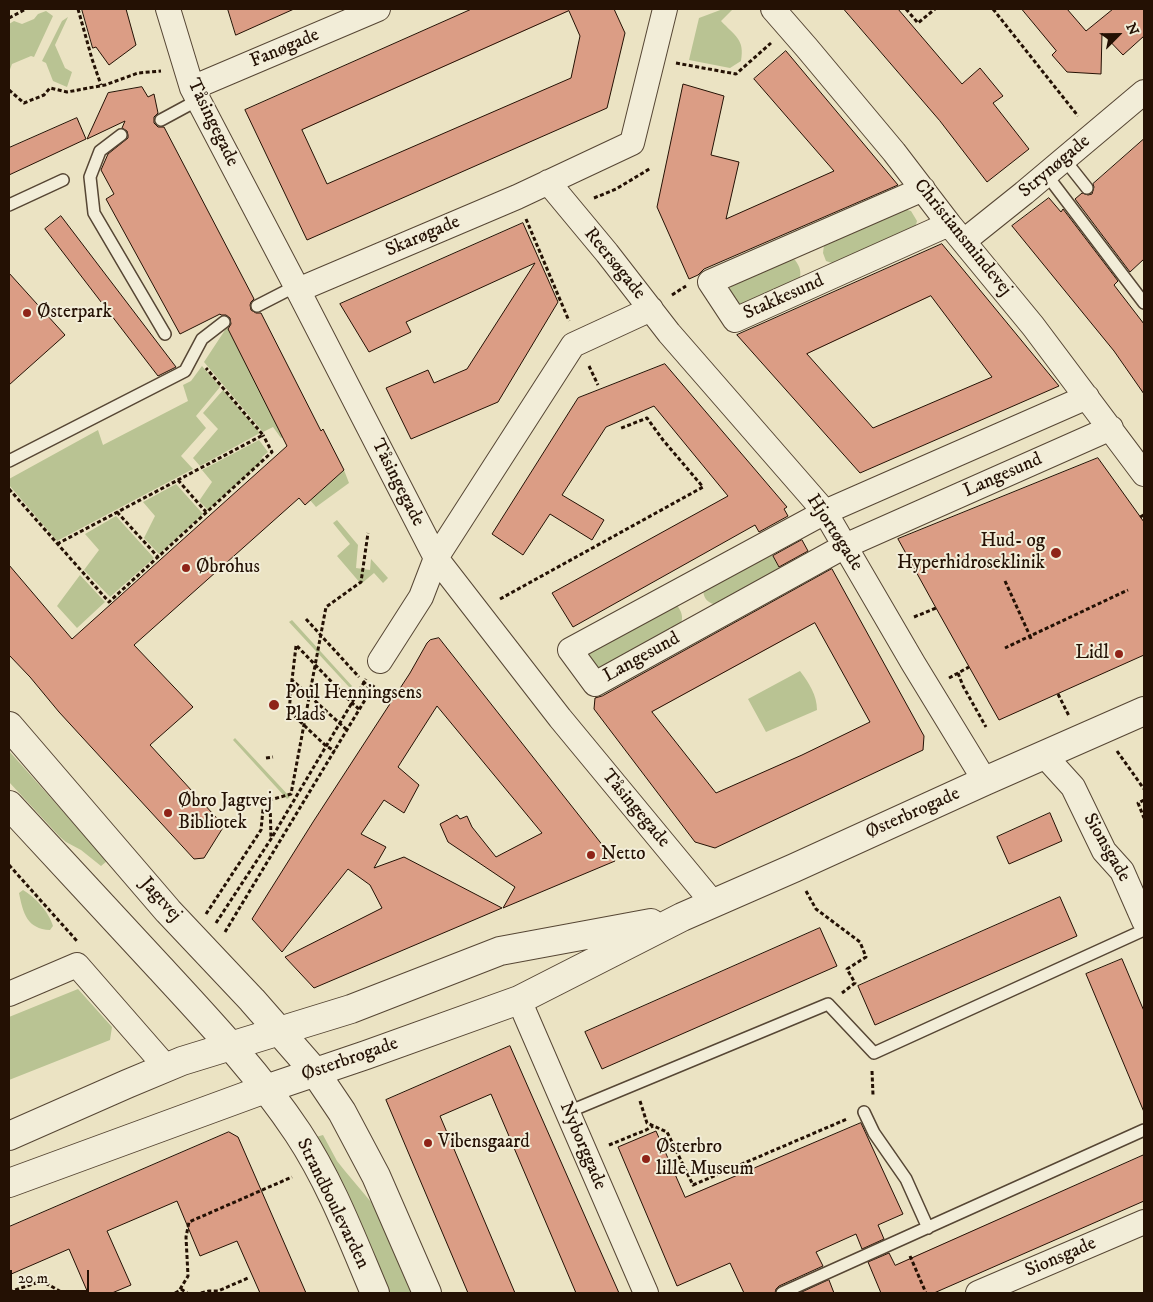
<!DOCTYPE html>
<html>
<head>
<meta charset="utf-8">
<style>
  body { margin:0 }
  #map { position:relative; width:1153px; height:1302px; overflow:hidden; background:#ebe3c3; font-family:"IM FELL DW Pica",serif }
  canvas { display:block }
  .frame { position:absolute; inset:0; border:10px solid #241104; pointer-events:none }
  .north { position:absolute; left:1093px; top:10px; width:50px; height:50px; -webkit-text-stroke:4px #f2edd8; paint-order:stroke; rotate:67deg; font-size:14px; font-weight:700; line-height:20px; text-align:center; color:#241104 }
  .north::after { content:''; display:block; margin:auto; width:18px; height:22px; background:#241104; clip-path:polygon(50% 0,100% 100%,50% 72%,0 100%) }
  .scale { position:absolute; left:10px; top:1270px; width:79px; height:22px; box-sizing:border-box; border:2px solid #241104; border-top:0; padding-left:6px; font-size:15px; line-height:18px; white-space:nowrap; color:#241104; -webkit-text-stroke:4px #f2edd8; paint-order:stroke }
</style>
</head>
<body>
<div id="map">
<canvas width="1153" height="1302"></canvas>
<div class="frame"></div>
<div class="north">N</div>
<div class="scale">20 m</div>
</div>
<script>
const c = document.querySelector('canvas').getContext('2d');
c.lineJoin = 'round';
function fill(path, color) { c.fillStyle = color; c.fill(path, 'evenodd'); }
function strokePath(path, color, width, dash) { c.strokeStyle = color; c.lineWidth = width; c.lineCap = dash ? 'butt' : 'round'; c.setLineDash(dash || []); c.stroke(path); }
function write(font, color, halo, rows, align = 'center') {
  c.font = font + ' "IM FELL DW Pica",serif'; c.lineWidth = 4; c.setLineDash([]); c.textBaseline = 'middle'; c.strokeStyle = halo; c.fillStyle = color; for (const [text, x, y, turn = 0] of rows) {
    c.save(); c.translate(x, y); c.rotate((+turn || 0) * Math.PI / 180); c.textAlign = isNaN(turn) ? turn : align; if (halo) c.strokeText(text, 0, 0); c.fillText(text, 0, 0); c.restore();
  }
}
fill(new Path2D(`
  M723,9H733L721,21C735,36 745,39 741,61L730,68L689,60L699,18Z
  M46,11L53,16L34,57L31,56L12,64L9,72V24L14,21L22,24L34,19L38,14Z
  M68,17L55,45L65,68L72,72L67,87L53,81L46,63L42,61L62,21Z
  M900,208L911,211L917,221L915,228L838,265L826,261L823,253L824,245Z
  M785,258L795,260C800,267 802,272 799,281L744,306C741,305 738,305 735,304C728,299 729,289 732,283Z
  M227,327L283,437L281,438L273,427L263,432L204,362Z
  M202,366L220,387L196,416L206,428L181,456L193,469L57,541L9,485V479L98,430L103,445L188,401L183,385L191,381Z
  M223,390L260,433L200,466L193,458L218,429L203,413Z
  M259,440L268,452L262,457L261,462L208,510L199,501L212,482L202,470Z
  M344,470L349,483L316,507L310,500Z
  M176,484L203,514L159,554L144,538L155,516L143,502Z
  M116,516L154,558L110,597L84,570L99,550L85,534Z
  M337,520L358,545L356,568L370,570L371,559L388,578L383,583L374,573L361,584L337,556L350,544L333,523Z
  M770,551L781,571L719,605C708,604 703,599 703,588Z
  M80,575L105,602L77,628L57,606Z
  M676,604C682,612 684,617 680,626L604,668H596L586,652Z
  M292,620L352,686L350,688L289,622Z
  M800,671C809,683 817,695 817,710L766,732L748,699Z
  M235,738L290,797L287,799L233,740Z
  M9,751L107,861L101,866L81,850L66,842L60,837L9,782Z
  M23,890C35,897 49,912 53,926L50,930C27,929 23,913 19,893Z
  M78,989L112,1027L110,1040L9,1080V1017Z
  M323,1135L337,1161L345,1171L371,1202L379,1218L411,1293H389L351,1201L316,1137Z`), '#b9c393');
const building = new Path2D(`
  M82,9H126L136,45L109,65L96,47L93,48Z
  M228,9H294L236,35Z
  M472,9H614L625,33L607,108L307,240L245,110ZM569,11L580,36L571,78L327,184L302,130Z
  M844,9H898L962,84L980,68L1003,96L993,103L1029,149L987,182L940,121Z
  M1022,9H1067L1086,31L1113,9H1144V36L1123,55L1102,33L1101,74L1067,72L1052,55L1056,51Z
  M786,51L898,185L704,269L698,275L689,279L657,207L683,84L724,96L711,155L739,162L726,219L834,171L754,79Z
  M142,87L148,97L154,94L158,113L154,117V123L158,127H164L253,297L254,299L251,302L250,305L251,310L256,313H261L321,431L323,429L344,470L305,505L299,498L134,645L193,707L150,745L224,826L204,858L194,859L59,712L30,677L9,655V565L72,639L287,446L228,329L231,324L230,318L226,315H221L220,314L180,334L106,199L114,194L101,170L108,154L128,138V135L127,131L122,128L125,121L87,139L108,93Z
  M77,118L86,139L9,175V148Z
  M1144,139V259L1130,272L1075,199L1082,193L1088,195L1092,194L1094,187L1093,184Z
  M1049,198L1061,212L1063,209L1118,281L1114,285L1144,324V394L1114,351L1012,226Z
  M61,216L176,367L158,376L45,229Z
  M523,223L558,302L498,402L411,439L386,388L428,370L434,383L467,369L535,263L406,322L411,332L369,352L340,304Z
  M942,244L1059,386L860,473L737,335ZM931,296L992,377L873,428L807,354Z
  M9,273L65,335L9,385Z
  M665,364L787,507L784,509L788,516L759,532L755,525L573,627L552,593L728,496L654,406L606,427L562,495L604,520L592,540L550,514L523,555L492,534L578,398Z
  M1098,458L1144,522V655L999,720L936,608L898,539Z
  M802,540L808,551L779,567L773,556Z
  M832,569L924,736L923,750L715,848L695,842L594,709L595,698L602,696ZM815,623L870,722L802,755L716,793L652,712Z
  M439,638L615,861L503,908L515,887L448,842L440,824L457,815L460,819L467,816L472,827L496,857L542,833L437,706L398,767L419,785L404,813L384,800L361,834L386,847L374,868L404,857L502,908L314,988L285,957L382,908L370,885L348,869L282,952L252,919L313,822L410,673L427,643L430,640Z
  M1050,813L1062,841L1009,864L997,837Z
  M1060,897L1077,936L875,1025L858,986Z
  M820,928L837,966L602,1069L585,1032Z
  M1122,959L1144,1011V1112L1086,974Z
  M510,1046L591,1230L619,1293H576L491,1094L440,1116L515,1293H468L386,1100Z
  M861,1123L903,1214L878,1225L884,1239L862,1249L856,1234L816,1252L823,1266L779,1286L776,1289L775,1293H744L730,1263L677,1286L618,1147L656,1131L685,1197Z
  M229,1132L238,1137L306,1293H260L237,1241L200,1256L177,1201L107,1231L131,1285L112,1293H88L69,1249L9,1275V1227Z
  M1144,1155V1201L934,1293H881L868,1262L889,1253L895,1265Z
  M829,1280L834,1293H800Z`);
fill(building, '#db9d85');
strokePath(building, '#241104', 1);
const service = new Path2D(`
  M161,120L198,100
  M121,135L100,151L90,177L94,213L165,334
  M1064,159L1087,188
  M1046,174L1144,303
  M9,205L63,180
  M257,306L296,286
  M9,461L185,371L202,339L224,322
  M568,1112L828,1004L874,1053L1144,930
  M864,1112L874,1133L906,1179L928,1228
  M782,1293L1144,1130`);
const minor = new Path2D(`
  M168,9L192,88L298,290L436,558L560,718L713,903
  M773,9L807,48L894,152L949,224L1033,326L1144,474
  M192,88L378,9
  M548,182L607,253L669,333L825,512L913,663L985,781
  M923,189L710,282L735,320L949,224
  M964,241L1024,193L1144,92
  M298,290L517,197L632,143L665,9
  M1087,397L825,512L570,650L595,684L845,546L1111,428
  M380,661L421,597L436,558L573,345L651,309
  M1044,755L1073,787L1104,851L1122,871L1144,921
  M9,994L77,965L166,1067
  M519,1000L646,1293
  M978,1293L1144,1222`);
const tertiary = new Path2D(`
  M9,726L168,911L252,1000L315,1072L342,1112L376,1176L427,1293
  M9,805C59,859 110,914 160,968C209,1021 258,1073 298,1133C331,1183 352,1239 375,1293
  M9,1136L127,1084L182,1061L351,1009L500,951L651,923
  M9,1183L257,1092L366,1055L519,1000L682,917L794,868L985,781L1144,711`);
strokePath(service, '#564634', 14);
strokePath(minor, '#564634', 26);
strokePath(tertiary, '#564634', 30);
strokePath(new Path2D(`
  M78,9L92,59L101,85
  M906,9L918,23L935,9
  M993,9L1078,116
  M9,18L26,9
  M676,63L736,74L771,43
  M9,90L24,103L44,95L50,88L67,92L105,85L138,73L161,71
  M594,198L616,189L651,168
  M526,219L569,321
  M672,295L686,286
  M589,366L598,385
  M178,480L206,512
  M9,489L109,602L272,452L263,435
  M117,512L158,557
  M1140,517L1144,515
  M57,544L263,435L206,368
  M1005,581L1030,636L1005,648
  M500,599L703,487L663,440L647,418L619,429
  M914,617L936,608
  M306,619L359,677
  M1031,639L1030,636L1128,590
  M296,646L292,680L347,730
  M297,646L352,703L360,710
  M958,673L963,686L986,727
  M949,678L969,667
  M292,680L289,711L326,746L335,751
  M363,681L371,690
  M1058,694L1069,716
  M1117,751L1144,789
  M266,758L273,757
  M270,800L271,839
  M1144,800L1138,803L1144,818
  M9,865L77,941
  M806,891L816,909L860,942L866,957L847,969L855,983L842,993
  M206,914L261,830L264,799L270,800L291,794L326,607L361,582L368,533
  M216,923L271,839L366,679
  M225,932L374,685
  M872,1071L873,1095
  M640,1101L647,1123L667,1132L693,1185L847,1119
  M609,1145L646,1130L653,1126
  M910,1256L926,1293
  M181,1289L187,1293
  M9,1292L42,1281L63,1293
  M175,1293L179,1291L188,1276L186,1237L189,1222L292,1177
  M201,1293L209,1291H218L248,1278`), '#241104', 3, [4, 2.5]);
strokePath(service, '#f2edd8', 11);
strokePath(minor, '#f2edd8', 24);
strokePath(tertiary, '#f2edd8', 28);
for (const [x, y, r, color] of [
  [27,313,5,"#8f2418"],
  [1056,553,6,"#8f2418"],
  [186,568,5,"#8f2418"],
  [1119,654,5,"#8f2418"],
  [274,705,6,"#8f2418"],
  [168,813,5,"#8f2418"],
  [591,855,5,"#8f2418"],
  [428,1143,5,"#8f2418"],
  [646,1159,5,"#8f2418"]
]) { const dot = new Path2D(); dot.arc(x, y, r, 0, 2 * Math.PI); c.fillStyle = color; c.fill(dot); strokePath(dot, '#f2edd8', 2); }
write('19px', '#241104', '#f2edd8', [
  ["Fanøgade",285,49,-23],
  ["Tåsingegade",212,123,64],
  ["Strynøgade",1055,167,-40],
  ["Skarøgade",423,237,-23],
  ["Christiansmindevej",962,238,51],
  ["Reersøgade",614,264,51],
  ["Stakkesund",784,298,-24],
  ["Langesund",1003,476,-24],
  ["Tåsingegade",397,483,63],
  ["Hjortøgade",834,533,57],
  ["Langesund",642,658,-29],
  ["Tåsingegade",635,809,50],
  ["Østerbrogade",913,814,-24],
  ["Sionsgade",1106,848,60],
  ["Jagtvej",160,900,48],
  ["Østerbrogade",350,1060,-19],
  ["Nyborggade",582,1146,67],
  ["Strandboulevarden",332,1204,64],
  ["Sionsgade",1061,1258,-23]
]);
write('19px', '#241104', '#f2edd8', [
  ["Østerpark",37,313],
  ["Hud- og",1045,542,"right"],
  ["Hyperhidroseklinik",1045,564,"right"],
  ["Øbrohus",196,568],
  ["Lidl",1109,654,"right"],
  ["Poul Henningsens",285,694],
  ["Plads",285,716],
  ["Øbro Jagtvej",178,802],
  ["Bibliotek",178,824],
  ["Netto",601,855],
  ["Vibensgaard",438,1143],
  ["Østerbro",656,1148],
  ["lille Museum",656,1170]
], 'left');
</script>
</body>
</html>
